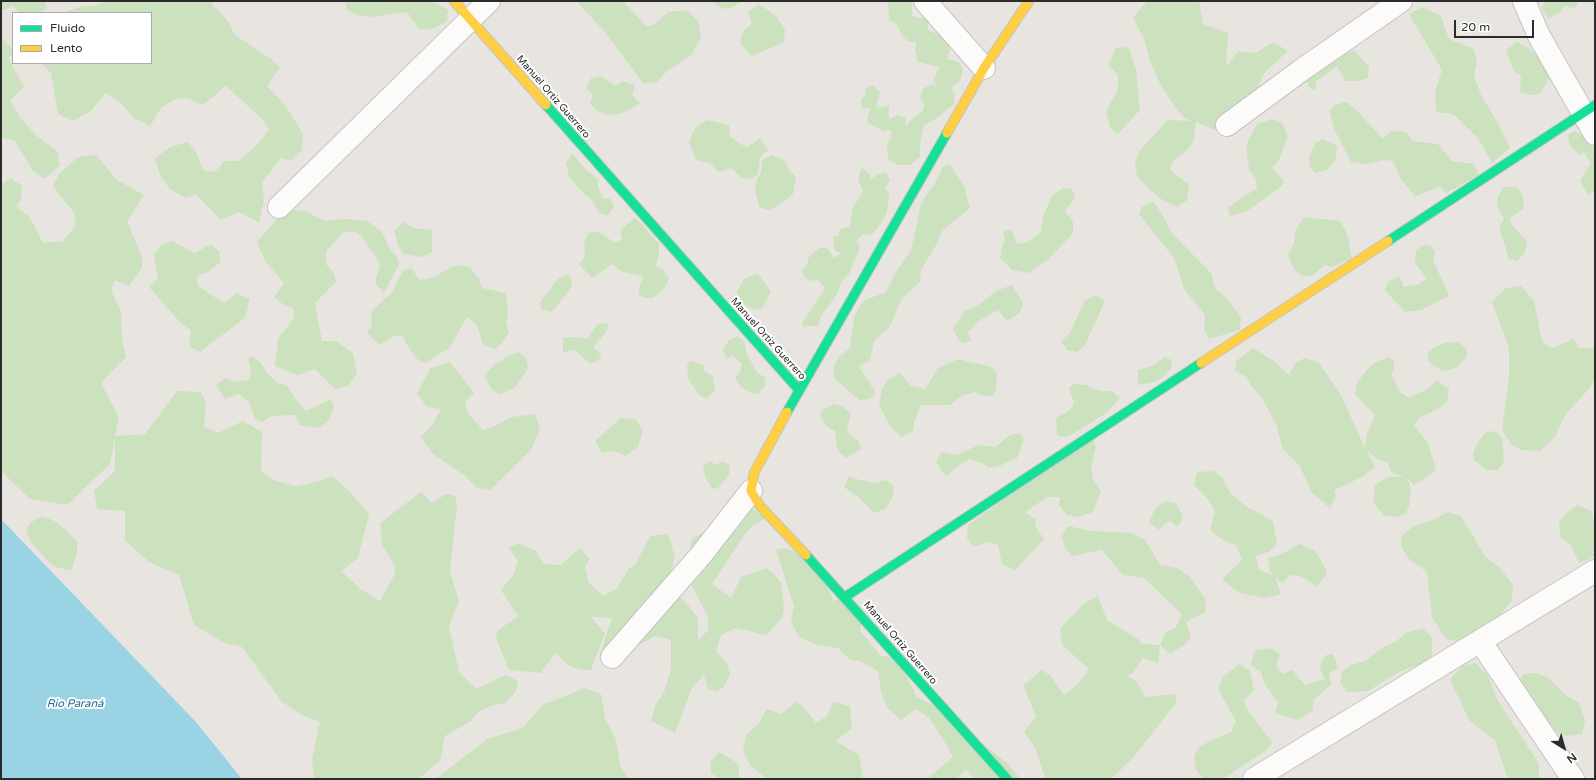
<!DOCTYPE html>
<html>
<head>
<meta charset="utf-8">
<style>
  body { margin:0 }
  #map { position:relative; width:1596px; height:780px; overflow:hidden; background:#e8e5e1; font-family:"Varela Round",sans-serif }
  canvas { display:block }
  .frame { position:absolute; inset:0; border:2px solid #2b2b2b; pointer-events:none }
  .legend { position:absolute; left:12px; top:12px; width:140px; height:52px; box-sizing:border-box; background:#fff; border:1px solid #aaa; margin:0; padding:5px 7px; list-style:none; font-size:12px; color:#2b2b2b }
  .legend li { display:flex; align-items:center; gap:8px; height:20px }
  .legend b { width:20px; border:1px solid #aaa }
  .north { position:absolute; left:1544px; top:728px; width:40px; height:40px; -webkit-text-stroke:3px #fff; paint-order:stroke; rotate:143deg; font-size:11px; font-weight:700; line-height:16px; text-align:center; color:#2b2b2b }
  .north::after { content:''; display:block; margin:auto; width:14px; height:18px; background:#2b2b2b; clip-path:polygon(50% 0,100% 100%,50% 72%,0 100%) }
  .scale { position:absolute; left:1454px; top:20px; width:80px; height:18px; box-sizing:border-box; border:2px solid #2b2b2b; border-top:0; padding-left:5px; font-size:12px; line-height:14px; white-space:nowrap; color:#2b2b2b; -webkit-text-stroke:3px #fff; paint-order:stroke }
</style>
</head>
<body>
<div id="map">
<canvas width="1596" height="780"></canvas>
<div class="frame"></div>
<ul class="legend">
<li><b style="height:5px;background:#16e098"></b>Fluido</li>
<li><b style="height:5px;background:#ffcf43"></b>Lento</li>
</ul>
<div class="north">N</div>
<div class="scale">20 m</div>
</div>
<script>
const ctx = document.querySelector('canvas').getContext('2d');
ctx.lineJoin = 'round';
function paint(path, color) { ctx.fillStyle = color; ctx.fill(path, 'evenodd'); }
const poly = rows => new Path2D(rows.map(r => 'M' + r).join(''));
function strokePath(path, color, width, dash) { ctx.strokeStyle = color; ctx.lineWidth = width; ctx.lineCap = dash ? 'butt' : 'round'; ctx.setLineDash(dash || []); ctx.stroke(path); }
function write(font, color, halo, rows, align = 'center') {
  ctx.font = font + ' "Varela Round",sans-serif'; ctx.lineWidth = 4; ctx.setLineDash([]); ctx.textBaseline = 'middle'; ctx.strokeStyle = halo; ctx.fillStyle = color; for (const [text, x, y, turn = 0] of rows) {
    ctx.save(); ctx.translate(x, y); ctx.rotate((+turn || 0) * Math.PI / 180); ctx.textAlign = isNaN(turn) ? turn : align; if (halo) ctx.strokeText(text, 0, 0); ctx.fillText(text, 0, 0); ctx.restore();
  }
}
paint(poly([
  [1,1,45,1,47,7,41,13,20,13,13,6,1,11],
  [108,1,214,1,212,6,219,10,229,23,235,35,271,59,280,67,267,86,286,106,303,134,302,150,291,161,281,158,262,182,264,200,259,223,239,212,221,220,196,195,185,198,169,188,160,175,155,158,170,147,188,142,196,152,199,161,204,171,213,172,219,168,224,161,239,161,258,144,269,129,262,119,226,86,203,105,189,99,178,98,162,107,150,126,134,118,120,102,105,93,91,111,73,121,58,114,51,73,41,63,151,63,151,13,63,13,82,6,93,6],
  [345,1,432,1,448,10,447,21,431,30,419,29,407,12,370,17,358,15,347,10],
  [576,1,623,1,647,27,655,24,668,12,687,10,698,21,701,38,691,55,666,72,657,82,643,83,605,32],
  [710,1,742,1,733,7,724,9],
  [888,1,912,1,912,16,928,20,928,30,948,39,950,49,947,59,959,62,963,70,960,81,951,88,955,93,954,104,934,120,924,125,920,143,920,157,910,165,898,165,888,159,887,144,891,138,891,130,884,132,867,122,870,108,862,109,861,100,865,95,866,88,872,85,880,91,876,108,890,105,888,112,890,119,897,115,906,118,905,126,924,109,924,104,920,99,923,89,931,84,937,86,933,81,939,67,918,62,915,50,916,41,909,42,902,36,897,24,889,20],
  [1147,1,1199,1,1203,24,1228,33,1226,67,1238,51,1256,53,1273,42,1288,51,1265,72,1257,89,1226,112,1215,130,1196,122,1194,140,1185,153,1174,160,1170,168,1177,176,1189,184,1187,200,1177,207,1161,199,1149,189,1137,176,1135,162,1141,149,1168,120,1193,121,1186,119,1178,111,1161,86,1150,61,1144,39,1133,18],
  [1545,1,1578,1,1578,4,1575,8,1565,6,1559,13,1548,19,1541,8],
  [759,4,776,16,785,30,784,42,752,56,740,43,743,31,752,24,748,11],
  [1423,7,1441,16,1449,39,1474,49,1477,62,1474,75,1481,95,1496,120,1510,148,1492,163,1478,138,1453,114,1436,112,1435,91,1442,70,1409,14],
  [1,37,13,50,13,54,8,58,24,87,10,100,21,119,37,136,57,151,60,165,45,179,33,171,15,141,1,138],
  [1517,42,1530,49,1542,60,1549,78,1540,94,1532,95,1520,93,1521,76,1514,71,1506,50],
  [1129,47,1136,70,1140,110,1118,134,1110,128,1106,111,1118,90,1118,75,1108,65,1116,48],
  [1354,50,1369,67,1368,78,1359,81,1345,81,1337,66,1315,82,1317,87,1314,90,1309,87,1306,79,1330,60],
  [600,76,616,86,622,81,635,85,632,95,640,103,628,111,617,114,607,115,598,111,590,104,593,94,586,89,591,78],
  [1347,102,1359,113,1383,139,1391,131,1406,132,1413,141,1438,144,1452,161,1474,164,1479,175,1446,193,1440,187,1415,196,1401,179,1393,161,1384,160,1366,164,1351,162,1334,129,1330,112,1334,105],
  [1272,119,1282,123,1288,136,1278,162,1272,167,1285,182,1278,189,1247,211,1230,216,1228,207,1257,188,1256,179,1249,169,1246,145,1257,124],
  [707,120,729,125,730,136,740,144,748,147,760,138,768,150,760,157,758,174,750,180,741,177,731,168,718,172,710,163,696,160,689,142,695,128],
  [1574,131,1584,136,1592,144,1595,153,1595,190,1588,195,1580,181,1591,163,1584,152,1580,155,1570,146,1568,135],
  [1323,139,1337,146,1336,158,1327,170,1315,173,1310,166,1309,158,1315,143],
  [573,154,585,169,598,179,598,187,603,198,611,199,614,207,608,215,599,213,592,200,579,189,569,176,566,163],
  [96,155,117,180,144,195,127,221,142,257,142,268,129,286,115,280,111,290,121,312,122,339,126,357,101,383,119,417,115,436,145,434,177,391,201,392,206,402,204,426,218,433,243,421,262,432,261,471,276,481,296,486,321,481,332,476,348,490,369,514,358,558,341,571,362,590,380,601,395,574,395,566,382,545,380,523,421,492,432,503,446,494,455,496,457,505,450,572,459,601,449,626,459,672,476,689,506,675,518,681,516,691,506,703,491,706,478,712,471,721,445,736,440,761,418,779,314,779,312,759,320,722,302,715,282,702,242,647,225,643,194,625,179,575,149,562,125,540,125,511,97,509,94,491,115,471,115,439,110,464,67,505,30,499,1,471,1,185,11,178,22,186,21,200,16,206,29,216,43,243,63,241,76,225,74,213,53,186,59,174,78,157],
  [772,155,784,160,789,170,796,177,793,194,781,204,769,210,759,207,755,190,756,182,761,172,762,160],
  [950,164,964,186,970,208,943,230,935,247,921,270,920,282,902,298,889,328,874,341,870,361,858,366,876,393,870,399,859,400,835,379,833,368,839,357,850,348,854,317,863,301,886,292,897,270,911,251,921,203,933,186,944,166],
  [862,168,870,174,870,180,878,174,886,172,890,181,885,188,889,193,887,212,884,219,873,234,862,235,856,241,860,247,849,274,841,282,837,294,820,318,819,325,803,327,802,323,825,288,818,280,813,281,805,278,802,270,808,263,808,258,819,248,827,248,834,258,841,253,835,251,833,236,838,236,840,229,850,227,852,209,863,192,858,179],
  [1503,187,1517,187,1523,197,1524,208,1510,218,1512,225,1527,241,1525,252,1517,261,1509,259,1499,227,1504,219,1497,206,1498,197],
  [1063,188,1072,189,1075,197,1065,211,1073,222,1073,233,1048,260,1032,271,1029,273,1012,270,1000,258,1002,246,1005,242,1003,232,1011,229,1017,244,1025,243,1033,238,1041,232,1043,217,1051,197],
  [1153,201,1162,214,1171,232,1211,273,1215,289,1227,298,1241,318,1240,330,1209,339,1204,329,1205,315,1184,289,1174,258,1139,214,1142,207],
  [290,209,305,211,325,221,345,219,367,221,382,232,390,250,397,256,399,264,384,293,375,283,380,264,363,238,355,231,343,233,326,251,326,264,334,273,336,282,315,303,322,341,336,341,353,353,357,374,348,386,335,389,315,369,298,375,275,366,278,339,294,318,293,308,285,306,274,297,284,283,265,261,257,242,275,221],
  [635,217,659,244,659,255,655,267,662,269,669,278,666,286,653,298,645,298,639,295,639,288,644,276,623,272,612,264,592,278,579,264,585,257,584,243,588,233,599,232,615,243,622,240,620,231],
  [1304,217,1340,221,1347,234,1352,258,1332,267,1324,265,1312,277,1300,275,1293,267,1288,255,1294,243,1295,231],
  [405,222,413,228,432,230,432,252,421,257,404,254,398,245,394,230],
  [172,241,195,253,205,247,212,245,220,252,220,262,207,273,196,276,199,287,224,303,236,293,250,299,245,318,200,352,189,346,191,331,178,320,149,287,158,278,154,255,161,245],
  [1424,245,1431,246,1435,252,1433,260,1449,296,1421,310,1405,312,1385,290,1388,282,1399,276,1404,287,1417,285,1427,279,1415,263,1416,250],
  [462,265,470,267,479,279,482,288,506,293,508,313,506,322,509,332,501,344,495,349,483,345,477,325,467,317,450,347,426,363,417,359,408,347,402,335,394,336,379,345,367,333,372,325,371,312,392,292,403,270,411,268,420,280,434,277,451,267],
  [568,274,572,279,571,287,567,293,552,312,541,309,540,303,546,294,559,278],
  [758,274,771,291,762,309,754,310,742,303,737,291,745,278],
  [1012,285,1023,303,1020,312,1011,319,1006,320,998,310,979,321,968,332,971,341,963,343,958,339,953,329,965,311,978,305,996,291],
  [1521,286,1534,301,1542,341,1552,348,1574,339,1578,348,1595,348,1595,379,1588,390,1565,415,1555,437,1540,451,1521,450,1512,445,1502,430,1509,377,1509,348,1492,302,1506,288],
  [1097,295,1105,301,1085,345,1077,352,1067,350,1061,341,1070,333,1085,300],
  [608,323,607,331,593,347,600,353,601,357,598,360,591,364,574,350,563,352,563,338,575,337,587,339,598,324],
  [737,336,745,342,746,352,756,371,765,378,765,386,758,394,753,394,741,387,735,378,740,372,742,364,732,355,727,359,723,349,729,340],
  [1458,342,1467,349,1466,358,1456,368,1445,371,1437,368,1428,361,1428,353,1435,347,1445,343],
  [1253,348,1275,362,1289,375,1296,362,1305,358,1318,362,1340,393,1365,449,1367,434,1375,415,1355,394,1357,383,1368,368,1376,362,1388,357,1394,361,1394,369,1391,374,1400,392,1409,398,1427,389,1437,380,1449,389,1447,401,1438,409,1419,418,1414,425,1429,445,1436,471,1414,485,1407,478,1411,488,1409,507,1405,514,1396,517,1384,515,1373,502,1375,485,1388,477,1405,477,1392,473,1387,462,1377,459,1366,450,1375,467,1362,477,1334,490,1336,496,1330,508,1311,492,1300,466,1283,449,1276,424,1262,398,1251,386,1247,377,1235,371,1236,361],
  [518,352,526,358,528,368,516,387,501,394,493,391,484,376,494,365,508,356],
  [252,356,259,361,268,374,277,383,287,385,294,397,306,411,331,399,334,407,329,420,320,428,300,425,295,415,272,416,262,422,255,419,249,402,239,394,225,399,216,385,225,378,236,382,249,380,251,369,248,359],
  [1164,357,1172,360,1171,369,1162,378,1151,383,1138,385,1138,370,1154,365],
  [958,359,992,367,997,374,996,391,992,396,980,395,976,392,961,396,950,405,921,405,914,422,914,430,902,437,890,426,879,405,882,389,888,380,900,373,911,386,925,389,938,368],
  [691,361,703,365,705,372,714,376,713,383,716,390,706,399,699,395,688,379,687,364],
  [450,362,474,393,465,402,468,413,483,430,493,427,512,417,535,414,540,429,531,450,490,490,477,488,464,475,433,454,421,437,433,424,441,409,427,407,417,393,431,368],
  [1073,384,1086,385,1100,391,1112,391,1120,398,1106,413,1068,437,1061,437,1057,435,1056,418,1070,410,1074,403,1069,388],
  [833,404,842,406,851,414,847,431,859,442,861,449,847,458,841,454,837,447,835,431,826,426,820,415,823,410],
  [621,418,635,419,643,430,638,447,625,456,614,451,602,453,595,441],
  [1495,431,1502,438,1504,462,1498,470,1487,470,1474,460,1473,454,1476,445,1485,433],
  [1019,433,1024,439,1017,458,997,467,988,468,984,464,970,459,956,467,947,476,942,472,936,462,941,452,956,455,979,445,996,447,1008,436],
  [1092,435,1096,447,1091,468,1093,479,1101,491,1093,512,1078,517,1067,515,1059,505,1060,497,1047,497,1033,507,1025,513,1036,519,1035,526,1044,539,1015,570,1002,564,998,545,987,542,974,547,967,538,968,525],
  [710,461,715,465,723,461,730,465,729,475,717,489,712,488,705,477,703,466],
  [1213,471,1223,478,1230,493,1247,507,1273,521,1277,544,1269,552,1256,556,1259,570,1274,576,1270,571,1268,558,1280,555,1299,544,1314,550,1324,565,1327,574,1317,586,1300,576,1290,575,1282,583,1275,577,1281,594,1265,598,1239,593,1222,579,1242,560,1236,545,1223,540,1210,530,1215,512,1208,499,1194,485,1197,472],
  [848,477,874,483,886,480,894,486,892,499,885,509,874,513,858,497,844,487],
  [1165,501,1176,503,1183,517,1179,525,1176,526,1171,521,1165,523,1159,530,1149,522,1155,509],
  [746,505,766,518,753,525,744,535,712,584,731,598,741,577,766,568,774,574,781,583,784,608,782,618,766,635,736,628,721,635,716,651,727,664,730,674,724,687,716,691,708,689,704,675,692,688,675,733,651,721,656,704,664,692,671,670,671,640,655,636,632,649,611,668,599,657,612,618,591,617,605,633,591,670,582,670,571,667,555,653,541,673,509,670,496,638,497,631,518,616,501,590,514,574,518,561,509,548,518,543,535,550,544,564,561,565,580,548,590,559,585,567,589,583,604,596,617,588,629,568,635,565,650,536,668,534,675,557,670,576,672,590,688,605,698,618,698,641,708,630,708,617,691,584,693,572,690,559,691,540],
  [1578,505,1591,511,1595,526,1595,554,1592,558,1579,563,1571,545,1561,538,1559,522,1569,511],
  [1448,512,1461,516,1485,556,1501,569,1513,585,1512,600,1498,618,1464,642,1446,639,1432,617,1427,572,1409,559,1402,548,1401,536,1415,525,1431,521],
  [42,516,57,522,77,541,77,554,71,571,53,566,32,544,26,531,30,523],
  [1068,526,1092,531,1132,533,1145,540,1160,565,1177,568,1190,577,1206,600,1205,612,1186,622,1191,638,1183,646,1170,654,1160,645,1158,663,1143,658,1131,675,1125,674,1136,681,1146,697,1176,694,1176,703,1132,759,1111,779,1045,779,1036,749,1024,732,1036,716,1023,685,1042,670,1051,676,1064,695,1079,683,1089,669,1062,645,1060,629,1084,603,1098,596,1107,620,1138,639,1142,644,1160,645,1165,633,1176,627,1182,614,1144,578,1123,575,1102,550,1072,556,1065,548,1062,536],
  [782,548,795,551,821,573,834,602,844,592,864,612,860,631,881,656,888,656,904,671,917,697,938,708,1007,763,1019,777,1017,779,975,779,966,770,956,779,927,779,953,757,946,744,929,718,916,709,901,720,888,708,881,693,878,671,860,661,850,660,838,648,816,645,798,636,791,621,794,606,776,550],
  [1423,628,1432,638,1432,656,1421,664,1399,672,1368,691,1347,692,1340,682,1342,672,1351,665,1365,661,1383,647,1395,642,1406,633],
  [1271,648,1280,654,1276,666,1282,674,1292,670,1305,685,1325,679,1319,667,1326,655,1333,654,1338,668,1329,674,1331,685,1313,700,1313,710,1298,720,1275,713,1278,703,1264,683,1261,672,1251,665,1254,651],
  [1476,663,1488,676,1498,701,1539,764,1539,779,1508,779,1495,740,1470,721,1462,705,1450,680,1462,666],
  [1239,664,1250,671,1254,690,1243,701,1251,715,1272,742,1267,750,1224,778,1204,779,1196,770,1194,756,1200,746,1231,732,1236,721,1218,689,1223,677],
  [1535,673,1547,677,1567,696,1579,703,1585,721,1582,734,1567,736,1559,734,1512,689,1524,674],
  [585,688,601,694,605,719,615,737,621,768,629,779,436,779,487,739,523,728,542,705],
  [797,702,805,708,816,723,827,716,833,702,850,706,852,729,835,741,859,755,863,779,767,779,750,765,743,750,746,735,759,723,767,709,781,714],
  [719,752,739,764,739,779,720,779,711,773,711,761]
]), '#cce1bd');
paint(poly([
  [1,519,196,722,242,779,1,779]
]), '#9ad4e4');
const street = poly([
  [925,1,984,68],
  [1524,1,1539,36,1595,134],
  [1227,125,1303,69,1401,1],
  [279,207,489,1],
  [1480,641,1573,779],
  [612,657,701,555,751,491],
  [1254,779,1595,571]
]);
const fast = poly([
  [546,105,799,390],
  [1388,241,1595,105],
  [787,412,947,133],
  [806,555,1007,779],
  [845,597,1201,363]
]);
const slow = poly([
  [454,1,546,105],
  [947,133,984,68,1029,1],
  [1201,363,1388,241],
  [787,412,754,473,751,491,760,506,806,555]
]);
strokePath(street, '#c4c4c3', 24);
strokePath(fast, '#c4c4c3', 11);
strokePath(slow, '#c4c4c3', 11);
strokePath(street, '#fcfbfa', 22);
strokePath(fast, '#16e098', 9);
strokePath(slow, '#ffcf43', 9);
write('10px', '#2b2b2b', '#fff', [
  ["Manuel Ortiz Guerrero",553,97,49],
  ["Manuel Ortiz Guerrero",768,339,48],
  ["Manuel Ortiz Guerrero",900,643,49]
]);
write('italic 11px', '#186c91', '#fff', [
  ["Rio Paraná",75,704]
]);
</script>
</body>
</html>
